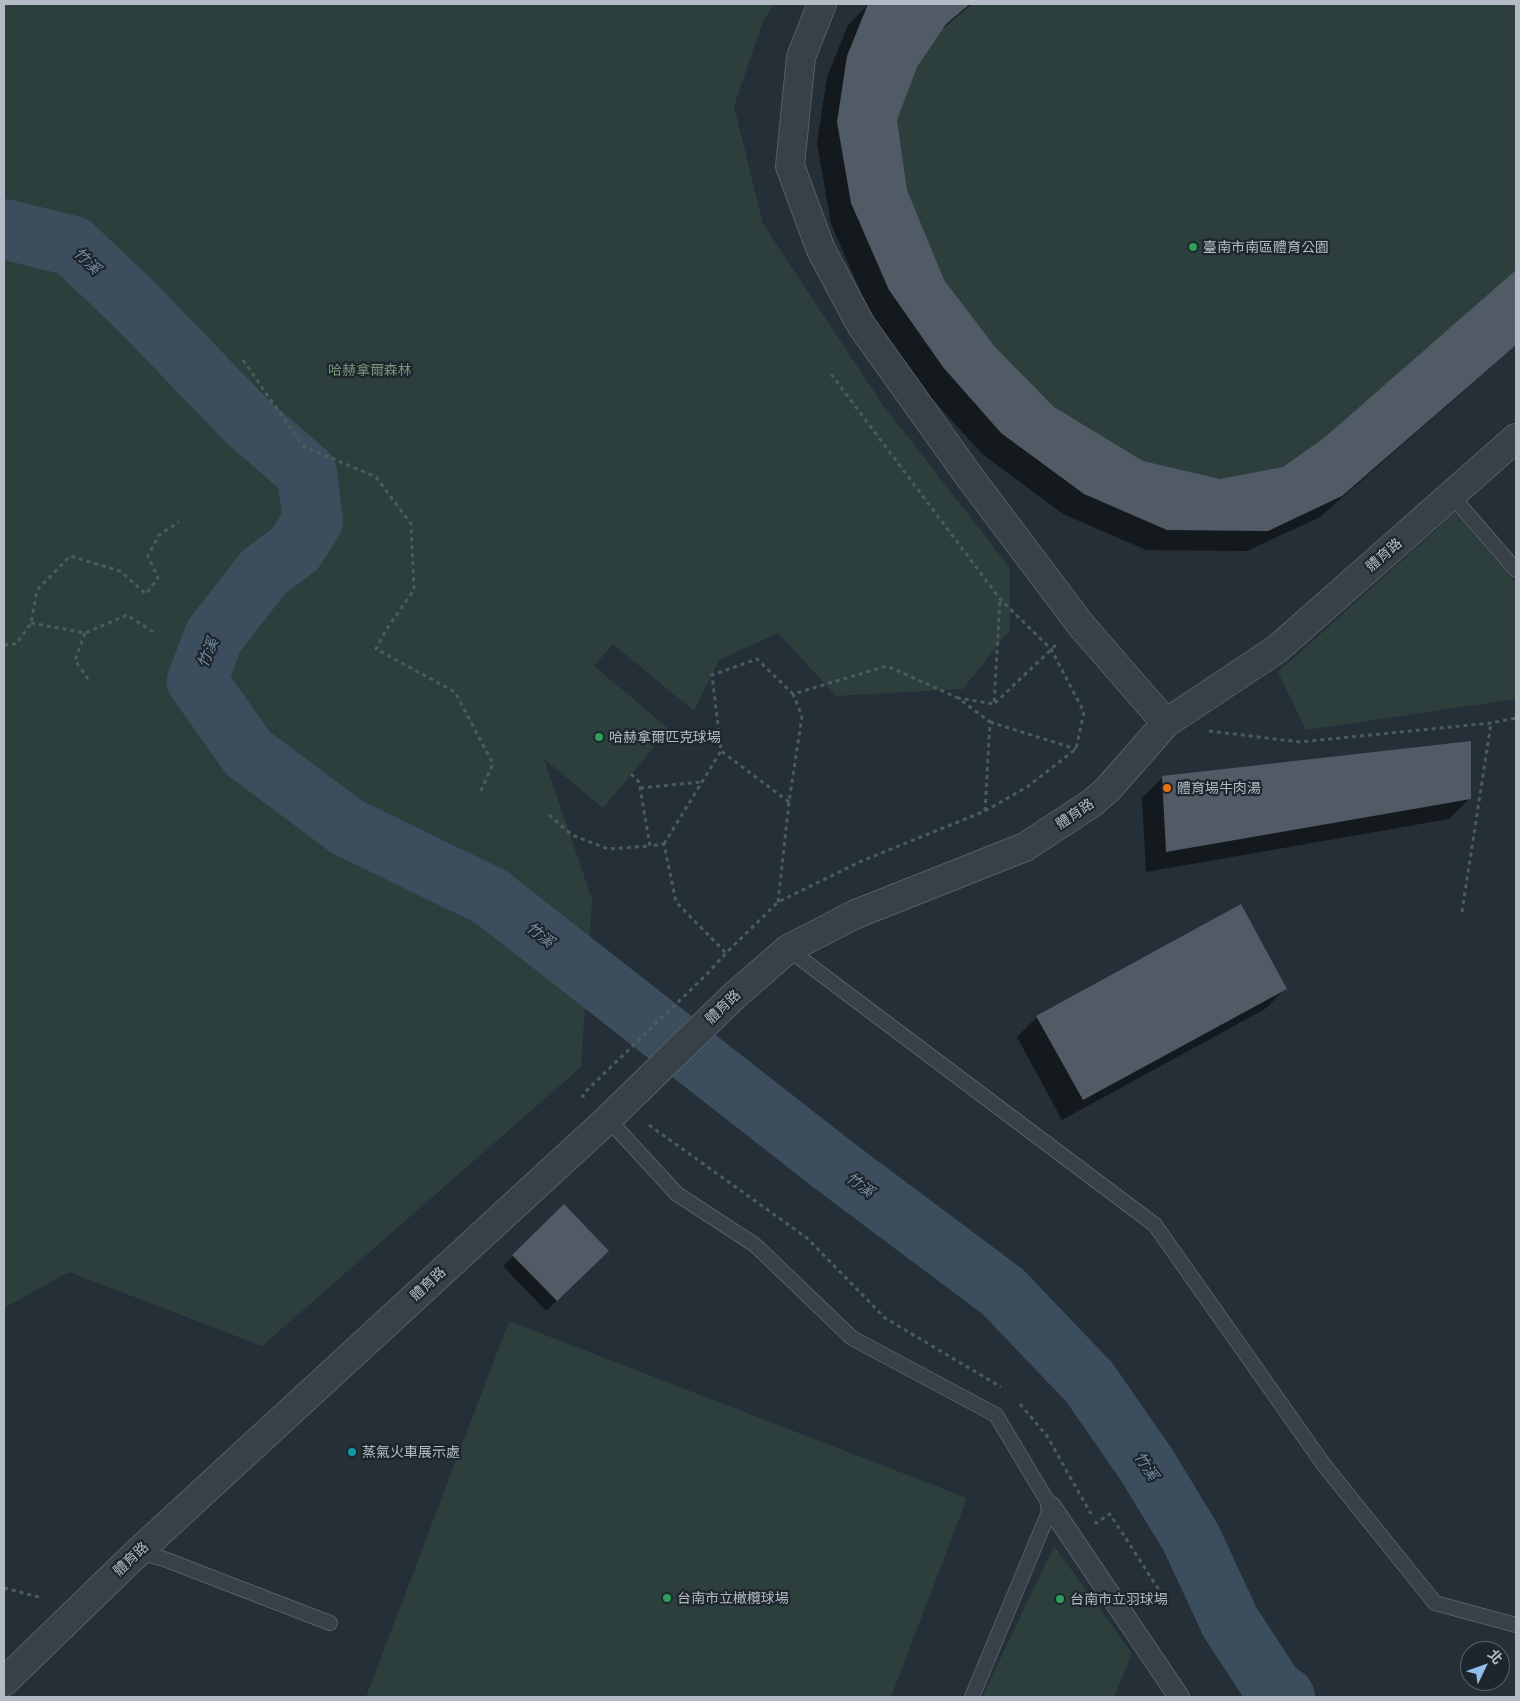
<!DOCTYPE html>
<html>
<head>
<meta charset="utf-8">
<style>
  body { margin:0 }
  #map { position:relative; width:1520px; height:1701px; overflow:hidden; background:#252f37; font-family:Lato,"Noto Sans TC",sans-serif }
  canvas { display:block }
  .frame { position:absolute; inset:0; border:5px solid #b3bbc4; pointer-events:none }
  .north { position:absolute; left:1460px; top:1641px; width:50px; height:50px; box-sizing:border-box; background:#1d252d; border:1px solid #596169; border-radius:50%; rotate:48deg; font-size:14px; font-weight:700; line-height:20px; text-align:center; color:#b3bbc4 }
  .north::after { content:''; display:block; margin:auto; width:18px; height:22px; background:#92bdea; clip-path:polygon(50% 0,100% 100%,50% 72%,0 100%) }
</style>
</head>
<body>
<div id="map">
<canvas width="1520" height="1701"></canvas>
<div class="frame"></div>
<div class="north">北</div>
</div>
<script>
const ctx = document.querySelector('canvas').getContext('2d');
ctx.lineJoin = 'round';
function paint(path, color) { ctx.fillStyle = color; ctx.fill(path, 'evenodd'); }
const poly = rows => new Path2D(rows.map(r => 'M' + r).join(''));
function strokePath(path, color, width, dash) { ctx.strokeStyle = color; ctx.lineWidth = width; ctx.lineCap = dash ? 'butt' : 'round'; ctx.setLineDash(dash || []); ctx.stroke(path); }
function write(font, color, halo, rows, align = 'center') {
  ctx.font = font + ' Lato,"Noto Sans TC",sans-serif'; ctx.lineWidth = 4.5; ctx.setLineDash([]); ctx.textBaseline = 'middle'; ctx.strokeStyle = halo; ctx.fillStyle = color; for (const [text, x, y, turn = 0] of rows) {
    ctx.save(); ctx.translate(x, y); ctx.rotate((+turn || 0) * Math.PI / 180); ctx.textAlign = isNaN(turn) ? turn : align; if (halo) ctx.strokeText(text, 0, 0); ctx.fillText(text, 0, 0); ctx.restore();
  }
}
paint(poly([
  [4,4,774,4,763,21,734,106,763,224,883,405,1010,568,1010,630,963,689,836,696,778,633,719,660,694,711,613,644,594,666,669,729,603,808,544,759,592,899,581,1067,262,1346,69,1272,4,1308],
  [868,4,1516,4,1516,345,1342,496,1268,531,1167,530,1084,494,1001,433,943,367,889,290,851,203,837,122,847,56],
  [1455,513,1516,583,1516,699,1306,730,1278,672],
  [509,1321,967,1498,891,1697,366,1697],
  [1054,1546,1132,1653,1114,1697,982,1697]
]), '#2d3f3d');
paint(poly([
  [869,4,972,4,940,31,916,66,895,120,906,190,942,280,994,348,1053,408,1142,462,1220,481,1283,468,1325,439,1516,272,1516,345,1320,517,1247,551,1146,550,1063,514,981,453,922,387,869,311,831,224,817,143,827,77,848,25],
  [1163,777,1470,798,1449,819,1146,872,1142,798],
  [1286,988,1265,1009,1062,1120,1017,1037,1037,1017],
  [564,1206,608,1251,546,1311,503,1266]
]), '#0007');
strokePath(poly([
  [4,229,73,246,137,307,248,422,307,473,313,521,295,549,264,572,214,636,197,681,248,753,347,827,491,897,832,1164,1003,1292,1089,1382,1146,1464,1191,1538,1230,1622,1273,1688,1285,1697]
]), '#3c4e5e', 60);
paint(poly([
  [868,4,970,4,946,24,917,67,897,120,907,190,944,280,995,347,1054,407,1143,461,1220,479,1283,467,1324,438,1516,270,1516,345,1342,496,1268,531,1167,530,1084,494,1001,433,943,367,889,290,851,203,837,122,847,56],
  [1471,741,1471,799,1166,852,1162,776],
  [1241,904,1287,989,1083,1100,1036,1016],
  [564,1204,609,1251,557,1301,512,1255]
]), '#505b66');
const service = poly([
  [1451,495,1516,570],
  [788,949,1155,1225,1324,1465,1435,1603,1516,1625],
  [608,1119,677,1194,755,1245,852,1338,996,1415,1051,1507,972,1697],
  [138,1552,164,1559,330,1623]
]);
const pedestrian = poly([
  [1051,1507,1179,1697]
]);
const minor = poly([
  [822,4,801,57,790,166,821,250,861,325,971,479,1081,625,1166,723],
  [4,1682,138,1552,608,1119,734,996,788,949,856,914,1025,847,1092,803,1108,789,1166,723,1277,649,1516,438]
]);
strokePath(service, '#565e66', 16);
strokePath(pedestrian, '#565e66', 22);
strokePath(minor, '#565e66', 30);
strokePath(poly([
  [243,360,303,446,376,477,411,524,414,590,386,630,376,649,455,692,493,764,479,795],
  [31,623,85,633,127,615,153,632],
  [85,633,75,660,90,682],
  [4,645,16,644,31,623,37,590,70,556,120,571,146,594,158,578,148,556,159,535,179,522],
  [995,703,1057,644],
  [990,722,1076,749],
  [1209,731,1300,742,1491,723,1516,718],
  [631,774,639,782,650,846,664,844,676,902,726,953],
  [640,788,701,782],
  [789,802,721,751,712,675,757,659,793,694],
  [985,811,990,722,958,698,994,704,1000,599],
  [549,815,572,835,608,849,650,846],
  [664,844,721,751],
  [778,902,789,802,802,716,793,694,887,666,958,698],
  [1462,912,1491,723],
  [583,1098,583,1094,708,973,726,953,778,902,864,860,985,811,1027,787,1076,749,1084,712,1051,649,1000,599,831,374],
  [649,1125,807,1238,885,1318,1001,1387],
  [1020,1404,1047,1436,1091,1514],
  [1096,1521,1096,1523,1110,1514,1159,1590,1147,1598,1148,1601],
  [4,1588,43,1598]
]), '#4b5c5c', 3, [4, 4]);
strokePath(service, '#384048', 14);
strokePath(pedestrian, '#384048', 20);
strokePath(minor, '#384048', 28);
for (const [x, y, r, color] of [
  [1193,247,5,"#2e9e5b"],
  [599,737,5,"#2e9e5b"],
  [1167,788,5,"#e8710a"],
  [352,1452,5,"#0f9aa8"],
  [667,1598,5,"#2e9e5b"],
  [1060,1599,5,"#2e9e5b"]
]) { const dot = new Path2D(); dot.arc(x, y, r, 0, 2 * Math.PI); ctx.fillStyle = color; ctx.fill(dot); strokePath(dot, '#1d252d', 2); }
write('14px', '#b3bbc4', '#1d252d', [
  ["臺南市南區體育公園",1203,247],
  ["哈赫拿爾匹克球場",609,737],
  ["體育場牛肉湯",1177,788],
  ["蒸氣火車展示處",362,1452],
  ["台南市立橄欖球場",677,1598],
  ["台南市立羽球場",1070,1599]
], 'left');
write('14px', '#749779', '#1d252d', [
  ["哈赫拿爾森林",370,370]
]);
write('14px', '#b3bbc4', '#1d252d', [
  ["體育路",1384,555,-41],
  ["體育路",1075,814,-34],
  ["體育路",723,1007,-44],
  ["體育路",428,1284,-43],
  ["體育路",131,1559,-44]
]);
write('italic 15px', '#788fa3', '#1d252d', [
  ["竹溪",87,261,44],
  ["竹溪",208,653,-68],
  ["竹溪",540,935,38],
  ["竹溪",860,1185,37],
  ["竹溪",1146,1466,57]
]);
</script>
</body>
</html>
